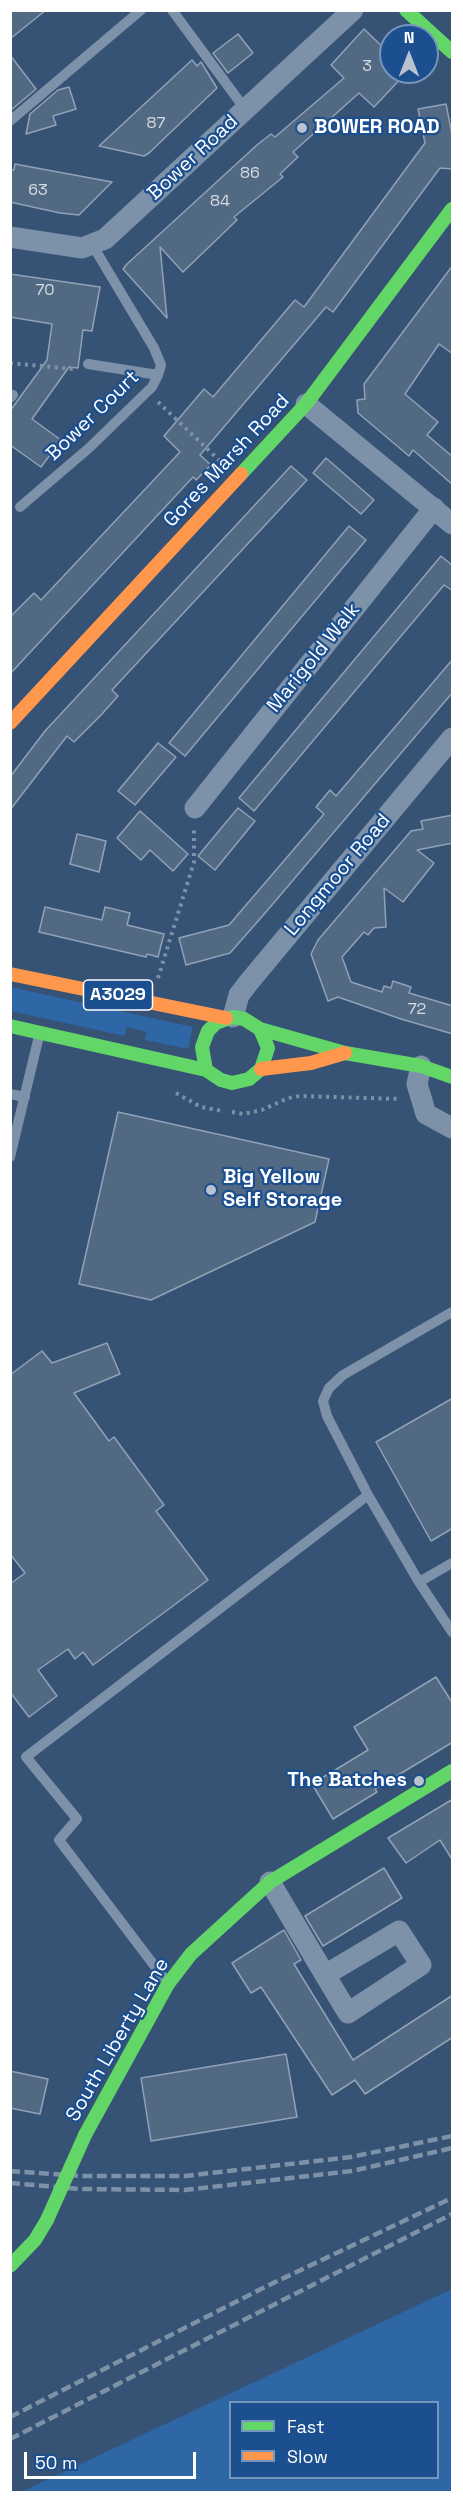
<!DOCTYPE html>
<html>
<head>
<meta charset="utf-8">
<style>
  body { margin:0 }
  #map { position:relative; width:463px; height:2503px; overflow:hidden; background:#365274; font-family:"Space Grotesk",sans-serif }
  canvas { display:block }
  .frame { position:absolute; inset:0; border:12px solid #fff; pointer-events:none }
  .legend { position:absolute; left:229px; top:2401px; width:210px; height:78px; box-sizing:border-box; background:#1b4f8f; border:2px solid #7695bc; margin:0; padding:8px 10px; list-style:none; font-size:18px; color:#fff }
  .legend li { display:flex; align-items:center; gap:12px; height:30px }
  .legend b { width:30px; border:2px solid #7695bc }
  .north { position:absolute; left:379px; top:24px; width:60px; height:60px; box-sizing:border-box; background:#1b4f8f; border:2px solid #7695bc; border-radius:50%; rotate:0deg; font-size:16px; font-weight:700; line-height:24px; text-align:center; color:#fff }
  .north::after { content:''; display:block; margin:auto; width:21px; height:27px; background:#b9c2ce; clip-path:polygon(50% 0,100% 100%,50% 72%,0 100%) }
  .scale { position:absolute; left:24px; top:2452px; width:172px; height:27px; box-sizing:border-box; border:3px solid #fff; border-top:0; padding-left:8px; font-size:18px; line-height:21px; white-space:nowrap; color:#fff; -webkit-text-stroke:4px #1b4f8f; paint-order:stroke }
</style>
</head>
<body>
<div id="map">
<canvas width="463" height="2503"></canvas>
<div class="frame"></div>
<ul class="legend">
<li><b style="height:8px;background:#63d668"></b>Fast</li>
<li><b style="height:8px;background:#ff974d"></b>Slow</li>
</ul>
<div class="north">N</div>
<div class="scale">50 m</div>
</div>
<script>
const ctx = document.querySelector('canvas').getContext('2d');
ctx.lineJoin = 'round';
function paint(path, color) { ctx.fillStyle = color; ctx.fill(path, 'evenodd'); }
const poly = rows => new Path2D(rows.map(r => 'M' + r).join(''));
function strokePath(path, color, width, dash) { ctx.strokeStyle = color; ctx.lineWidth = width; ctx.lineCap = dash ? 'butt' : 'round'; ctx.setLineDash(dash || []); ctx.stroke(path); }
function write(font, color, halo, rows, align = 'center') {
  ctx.font = font + ' "Space Grotesk",sans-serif'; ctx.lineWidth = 4.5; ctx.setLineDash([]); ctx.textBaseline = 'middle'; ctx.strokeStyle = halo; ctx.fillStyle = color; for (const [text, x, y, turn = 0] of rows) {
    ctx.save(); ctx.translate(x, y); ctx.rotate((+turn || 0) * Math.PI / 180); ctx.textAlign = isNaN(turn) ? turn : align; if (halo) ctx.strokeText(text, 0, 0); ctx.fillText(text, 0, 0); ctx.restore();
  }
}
paint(poly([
  [11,987,193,1027,188,1049,145,1040,147,1032,127,1027,124,1036,11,1011],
  [452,2289,452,2492,21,2492],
  [231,2402,438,2402,438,2478,231,2478]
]), '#2f66a5');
const building = poly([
  [10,10,46,10,10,39,10,10],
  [364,29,391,55,391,72,407,72,374,107,359,93,321,127,293,152,298,157,280,174,283,177,234,217,237,220,183,272,160,247,167,318,123,269,127,264,257,145,271,134,275,137,344,78,331,65,364,29],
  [238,34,253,53,228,73,213,53,238,34],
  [10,55,36,89,10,111,10,55],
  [192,60,197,66,201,62,217,88,149,153,144,156,99,146,192,60],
  [69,87,76,109,53,116,56,125,26,134,30,114,58,90,69,87],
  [446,104,453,139,453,169,440,168,333,312,326,307,200,455,211,465,196,480,193,477,168,504,10,674,10,617,34,593,41,600,180,452,164,436,204,389,213,397,295,300,304,307,425,143,418,109,446,104],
  [15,164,31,167,112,182,79,215,60,213,10,202,10,170,14,170,15,164],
  [453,265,453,354,439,344,405,394,438,422,427,435,453,457,453,485,413,450,409,456,358,413,357,400,365,399,364,384,453,265],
  [10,274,100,287,92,331,83,330,78,368,69,367,32,419,61,440,41,467,10,445,10,411,47,360,52,324,10,317,10,274],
  [326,458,374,500,361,514,313,473,326,458],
  [291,466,307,480,112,690,118,696,102,714,74,742,67,736,10,810,10,777,45,731,291,466],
  [349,526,366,540,185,756,169,743,349,526],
  [441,556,453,566,453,591,444,585,254,811,239,798,441,556],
  [453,659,453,692,266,912,230,953,186,965,179,938,229,925,324,814,316,807,330,790,336,796,453,659],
  [158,743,176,757,135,805,118,791,158,743],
  [238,808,255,821,215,870,198,856,238,808],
  [140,811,188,854,173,871,150,850,141,860,117,838,140,811],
  [453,815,453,843,417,850,434,863,403,902,384,888,386,927,374,928,368,935,364,932,342,957,351,982,382,992,384,986,391,988,393,981,411,987,409,993,453,1006,453,1034,401,1019,338,997,328,1001,311,954,318,940,411,831,423,829,421,821,453,815],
  [77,834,106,841,99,872,70,864,77,834],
  [45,907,102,920,105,907,130,913,127,925,164,934,158,957,147,954,146,957,39,932,45,907],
  [118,1112,329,1159,315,1222,151,1300,79,1284,118,1112],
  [107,1343,120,1374,74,1393,109,1441,114,1437,164,1505,156,1511,208,1580,93,1665,83,1652,75,1659,68,1649,38,1670,57,1696,29,1717,10,1692,10,1584,25,1573,10,1554,10,1375,42,1351,52,1363,107,1343],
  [453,1398,453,1528,431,1541,376,1442,453,1398],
  [436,1677,453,1704,453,1742,375,1789,377,1792,333,1819,312,1784,368,1750,354,1727,436,1677],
  [453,1799,453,1861,440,1840,406,1863,388,1838,453,1799],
  [384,1868,402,1898,323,1946,305,1916,384,1868],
  [284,1930,301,1960,294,1964,353,2060,453,1995,453,2037,365,2094,355,2080,332,2095,261,1987,251,1993,232,1963,284,1930],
  [286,2054,297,2117,151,2141,141,2078,286,2054],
  [10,2071,48,2079,40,2114,10,2108,10,2071]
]);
paint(building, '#526984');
strokePath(building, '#92a2b6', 1.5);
strokePath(poly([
  [10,363,73,369],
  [158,402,220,461],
  [158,978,194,862,194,829],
  [176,1093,201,1107,222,1111],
  [232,1112,243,1114,262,1110,288,1098,300,1096,401,1099]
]), '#7d92a8', 4, [3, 4.5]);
strokePath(poly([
  [172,10,245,109],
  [10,121,141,10],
  [88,364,158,375],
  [10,394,13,395,10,398],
  [20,507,89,448,152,387,158,375,161,365,154,348,93,246],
  [10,1094,25,1097],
  [10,1157,39,1036],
  [452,1312,343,1375,329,1388,323,1401,327,1416,368,1495,419,1582,452,1632],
  [419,1582,452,1563],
  [166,1981,59,1840,77,1819,26,1757,368,1495]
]), '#7d92a8', 10);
strokePath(poly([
  [10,237,82,248,105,239,353,10],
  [306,404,452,524],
  [195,808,434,508],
  [233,1017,239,995,249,982,452,738],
  [421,1066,417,1084,426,1114,452,1128],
  [270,1882,325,1975,348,2013,421,1965,399,1931,325,1975]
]), '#7d92a8', 21);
strokePath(poly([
  [406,10,452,52],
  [241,474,306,404,452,209],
  [10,1026,206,1070,221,1080,232,1083,249,1079,261,1069,268,1048,260,1029,244,1019,233,1017,216,1023,208,1031,202,1047,206,1070],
  [260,1029,345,1053,421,1066,452,1077],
  [85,2135,168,1984,191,1954,270,1882,452,1771],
  [10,2266,35,2240,47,2220]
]), '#63d668', 14);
strokePath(poly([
  [10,723,241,474],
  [10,974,226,1018],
  [261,1069,311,1063,345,1053]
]), '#ff974d', 14);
strokePath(poly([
  [10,2171,82,2176,185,2176,351,2157,452,2136],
  [10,2183,81,2189,185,2190,352,2171,452,2148],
  [10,2417,265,2287,452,2198],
  [10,2439,452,2214]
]), '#7e92a7', 4.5, [10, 4.5]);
strokePath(poly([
  [47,2220,85,2135]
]), '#63d668', 14);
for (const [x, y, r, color] of [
  [302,128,6,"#b9c2ce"],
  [211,1190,6,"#b9c2ce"],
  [419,1781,6,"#b9c2ce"]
]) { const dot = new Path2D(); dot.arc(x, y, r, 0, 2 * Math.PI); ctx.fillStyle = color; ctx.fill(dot); strokePath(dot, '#1b4f8f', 2); }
write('16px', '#d4dae0', null, [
  ["3",367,67],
  ["87",156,124],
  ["86",250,174],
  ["63",38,191],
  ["84",220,202],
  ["70",45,291],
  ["72",417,1010]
]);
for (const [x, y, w] of [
  [118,995,69]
]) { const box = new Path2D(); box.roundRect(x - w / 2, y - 15, w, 30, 4.5); ctx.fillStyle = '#1b4f8f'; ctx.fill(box); strokePath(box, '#fff', 1.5); }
write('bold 18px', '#fff', null, [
  ["A3029",118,995]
]);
write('bold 20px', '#fff', '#1b4f8f', [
  ["BOWER ROAD",314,128],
  ["Big Yellow",223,1178],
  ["Self Storage",223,1201],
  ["The Batches",407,1781,"right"]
], 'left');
write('20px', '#fff', '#1b4f8f', [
  ["Bower Road",193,158,-43],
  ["Bower Court",93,416,-44],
  ["Gores Marsh Road",227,461,-47],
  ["Marigold Walk",314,658,-51],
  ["Longmoor Road",338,875,-50],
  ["South Liberty Lane",118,2040,-60]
]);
</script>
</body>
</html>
